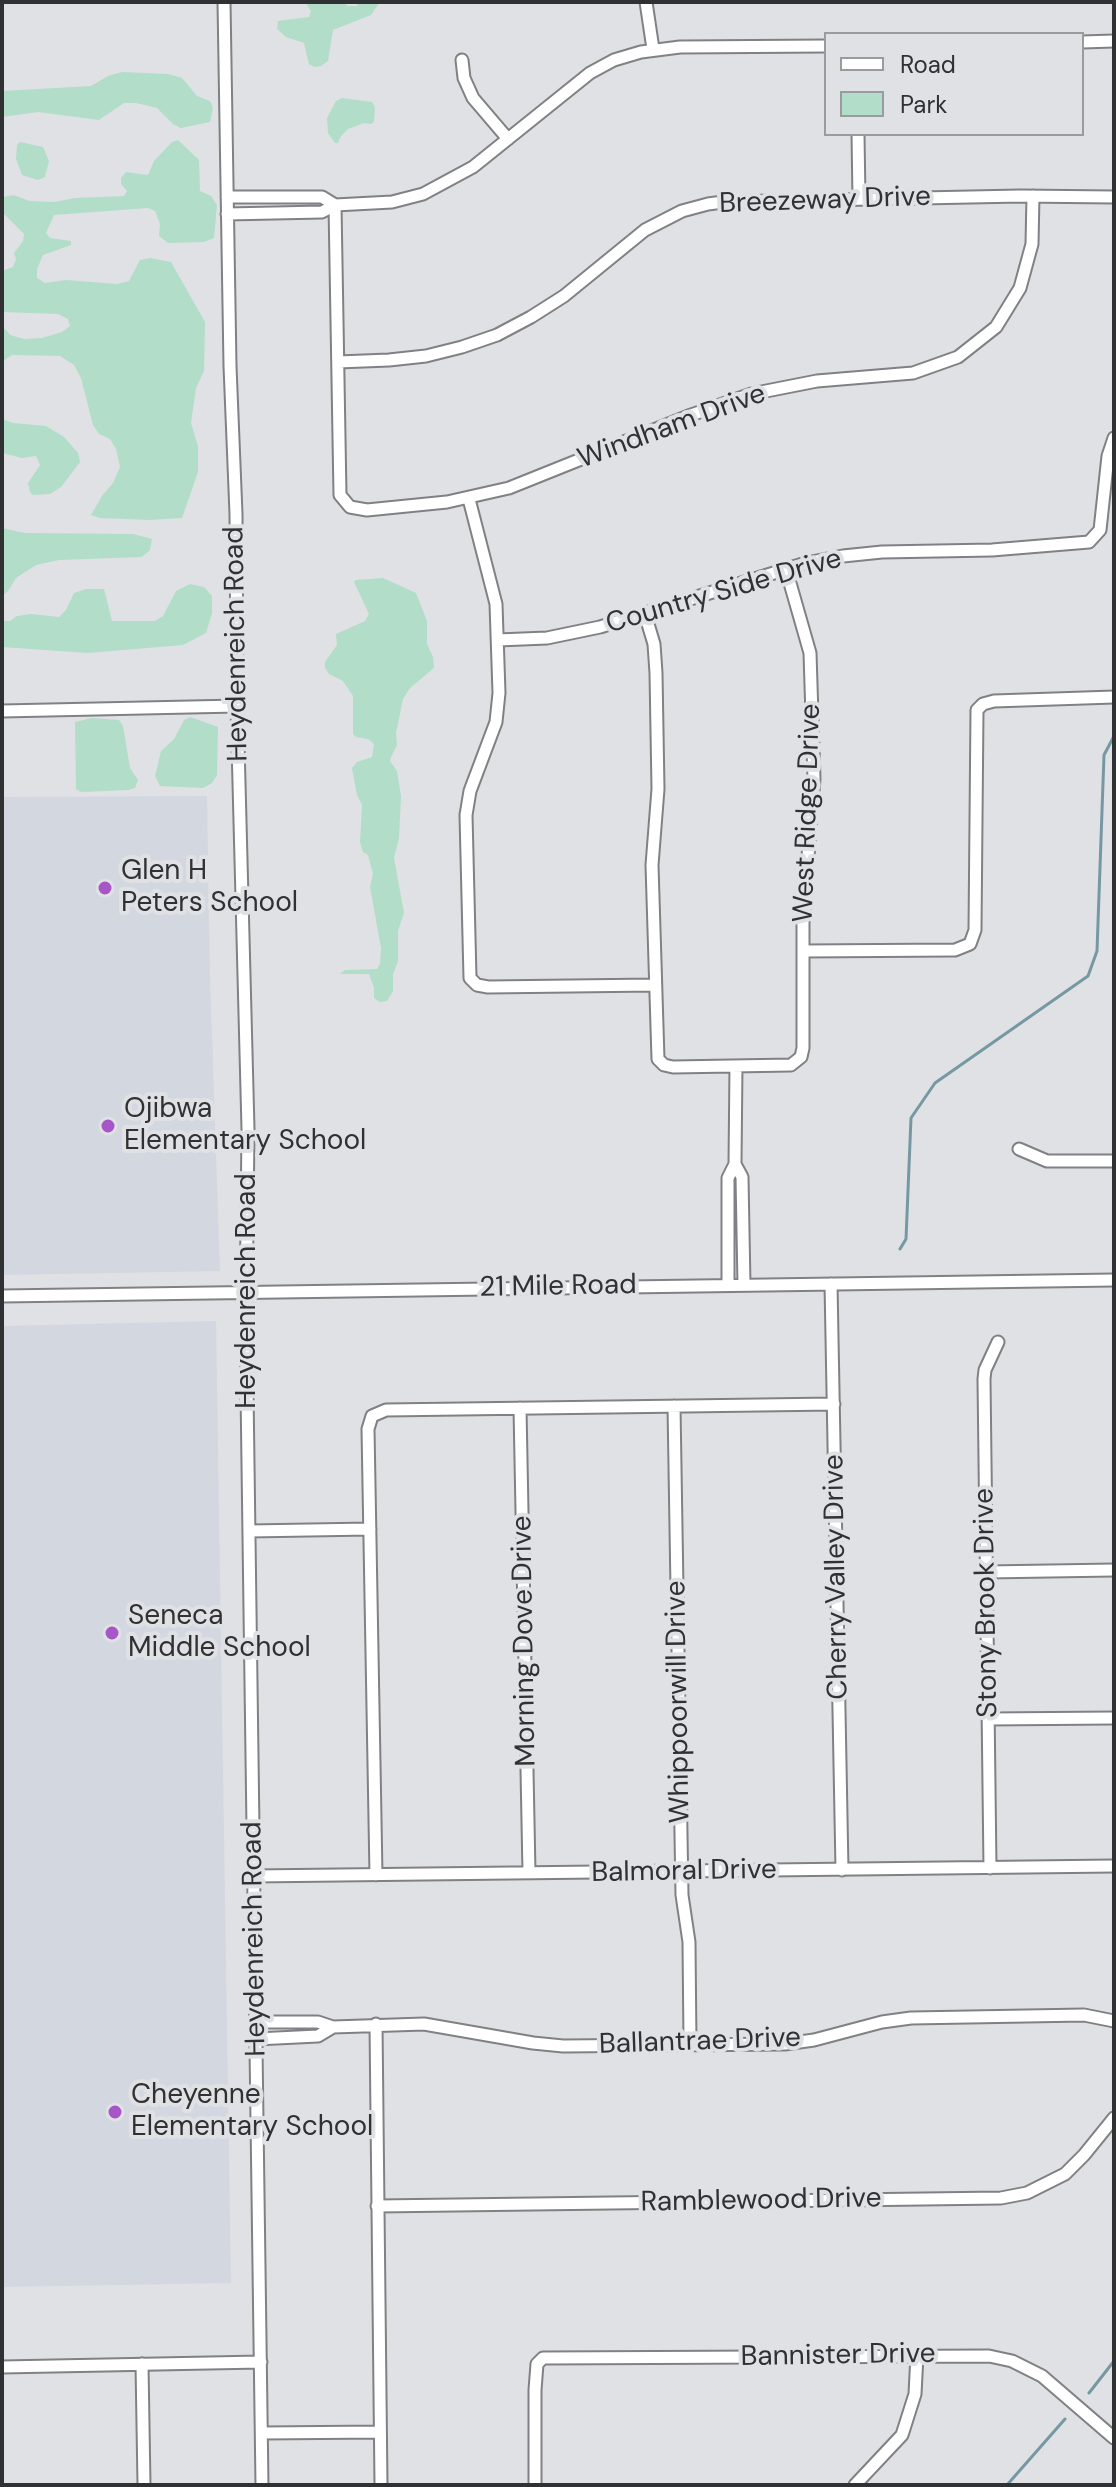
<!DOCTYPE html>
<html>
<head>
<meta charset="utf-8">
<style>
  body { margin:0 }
  #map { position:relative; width:1116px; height:2487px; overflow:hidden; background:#e0e1e4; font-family:"DM Sans",sans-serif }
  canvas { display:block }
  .frame { position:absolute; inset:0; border:4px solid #303132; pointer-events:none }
  .legend { position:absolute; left:824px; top:32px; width:260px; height:104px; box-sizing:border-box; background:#e0e1e4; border:2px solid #9a9b9d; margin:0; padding:10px 14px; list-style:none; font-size:24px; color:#303132 }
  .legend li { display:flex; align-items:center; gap:16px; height:40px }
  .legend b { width:40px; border:2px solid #9a9b9d }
</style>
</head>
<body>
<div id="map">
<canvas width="1116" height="2487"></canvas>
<div class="frame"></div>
<ul class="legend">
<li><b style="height:10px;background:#fff"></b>Road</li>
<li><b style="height:22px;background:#b2ddc9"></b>Park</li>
</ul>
</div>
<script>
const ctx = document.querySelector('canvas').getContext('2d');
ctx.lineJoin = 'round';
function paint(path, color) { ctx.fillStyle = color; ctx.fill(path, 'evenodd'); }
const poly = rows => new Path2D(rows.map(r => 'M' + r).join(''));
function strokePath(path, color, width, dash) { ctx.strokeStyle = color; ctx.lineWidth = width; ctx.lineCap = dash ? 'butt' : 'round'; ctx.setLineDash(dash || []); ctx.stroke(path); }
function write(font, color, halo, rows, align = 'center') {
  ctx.font = font + ' "DM Sans",sans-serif'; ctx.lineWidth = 8; ctx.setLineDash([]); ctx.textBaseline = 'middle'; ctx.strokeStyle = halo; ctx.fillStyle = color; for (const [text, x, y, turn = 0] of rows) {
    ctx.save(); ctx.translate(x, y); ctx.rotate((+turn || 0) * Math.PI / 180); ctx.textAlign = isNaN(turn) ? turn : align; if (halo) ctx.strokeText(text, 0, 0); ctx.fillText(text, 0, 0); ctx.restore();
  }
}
paint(poly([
  [207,796,210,979,220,1271,2,1275,2,797],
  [216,1321,231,2283,2,2287,2,1326]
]), '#d2d7e0');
paint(poly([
  [305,2,342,2,348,6,357,6,358,2,380,2,371,15,333,30,328,61,321,66,314,67,309,64,304,43,286,37,277,29,278,21,309,17,311,11],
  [122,72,168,74,182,78,197,96,210,101,213,108,210,122,181,128,173,124,157,108,136,103,124,103,99,120,38,112,2,117,2,91,91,86,108,76],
  [342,98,372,102,375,107,374,121,372,124,364,123,348,129,341,136,338,143,335,143,328,133,327,118,336,101],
  [178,140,199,160,200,191,211,196,217,205,214,238,204,242,168,243,159,236,160,224,155,211,148,208,54,215,46,233,50,238,71,241,71,245,43,255,37,269,37,278,45,283,66,280,117,284,129,281,140,260,150,258,171,262,205,322,204,371,196,388,191,423,198,446,198,472,182,518,150,520,100,518,91,515,102,496,113,483,120,467,116,449,110,439,99,434,93,425,81,378,74,365,60,356,12,355,2,362,2,325,10,335,24,339,42,338,62,332,70,326,68,319,58,314,2,312,2,271,13,267,16,259,14,253,23,241,24,234,2,212,2,202,4,197,13,195,30,201,55,202,75,198,124,196,127,191,121,184,121,178,126,172,148,175,154,161,172,142],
  [20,142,43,147,49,161,45,177,38,180,22,175,16,159,17,145],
  [2,419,13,423,46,426,64,437,78,453,80,462,61,487,50,494,33,495,30,492,28,483,40,465,36,456,22,458,2,453],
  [2,528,25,533,133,534,152,539,150,550,142,557,59,560,36,565,16,578,8,591,2,596],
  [383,578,416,593,427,621,427,644,433,657,434,668,410,688,403,699,396,733,397,745,391,757,390,761,397,771,401,796,399,838,394,858,404,913,398,931,398,961,393,974,393,991,387,1001,380,1002,374,998,374,988,369,974,340,974,345,970,377,969,380,964,381,948,370,887,373,874,368,855,363,852,360,842,362,805,357,795,352,768,357,762,372,757,374,744,368,739,356,737,353,734,353,696,343,681,329,674,325,668,325,662,337,645,336,634,365,621,369,614,354,582,356,580],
  [190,584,204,587,212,596,212,613,206,633,183,645,88,653,2,647,2,621,10,621,17,616,31,614,59,617,66,610,74,593,86,589,104,589,112,621,155,621,163,616,176,591],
  [190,717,218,727,217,775,212,783,203,788,160,786,155,776,161,751,174,739,184,720],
  [92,718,119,720,123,726,130,768,138,780,135,788,129,790,81,792,76,789,75,722]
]), '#b2ddc9');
strokePath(poly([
  [900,1249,906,1239,911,1118,935,1083,1088,976,1097,951,1104,755,1114,736],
  [1089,2393,1114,2361],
  [1007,2485,1065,2419]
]), '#7598a3', 3);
const minor = poly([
  [224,2,230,366,236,514,237,706,248,1129,246,1318,262,2485],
  [646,2,653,49],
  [1082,42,1114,41],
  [462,60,464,78,473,98,508,139],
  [858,134,859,199],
  [227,197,322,197,335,205],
  [335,205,340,495,350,507,367,510,447,502,509,488,691,415,751,394,817,381,913,373,958,357,996,327,1020,288,1032,244,1033,196],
  [227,214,322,212,335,205,392,202,423,194,473,167,590,73,614,60,641,52,680,47,826,46],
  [338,362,389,360,426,356,462,347,497,335,531,317,564,296,645,230,682,211,708,204,723,202,1020,196,1114,197],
  [469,499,496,604,499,693,496,722,470,791,466,815,470,978,477,985,488,987,654,985],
  [645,614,654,644,656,673,658,789,652,865,658,1059,664,1065,673,1067,791,1065,801,1057,803,1048,803,921,814,779,810,653,786,569],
  [498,640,547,638,600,627,806,563,843,556,882,552,992,550,1089,542,1100,530,1108,456,1114,438],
  [2,711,237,706],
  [803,951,955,950,970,944,975,930,977,710,983,704,994,701,1114,697],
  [1019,1149,1047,1161,1114,1161],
  [735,1164,742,1177,744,1285],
  [831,1284,842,1870],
  [728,1285,728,1178,735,1164,736,1066],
  [2,1296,1114,1280],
  [674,1406,682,1895,689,1942,690,2044],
  [520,1408,529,1873],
  [249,1531,370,1529],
  [986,1572,1114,1570],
  [988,1719,1114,1718],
  [990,1868,984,1379,985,1370,998,1342],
  [376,1875,368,1429,372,1416,386,1410,834,1404],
  [253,1876,1114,1866],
  [256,2022,318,2022,333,2027,424,2024,533,2043,563,2046,785,2044,814,2040,882,2022,911,2018,1084,2015,1114,2021],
  [376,2024,381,2485],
  [256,2039,318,2036,333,2027],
  [377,2206,1001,2198,1027,2193,1065,2174,1084,2155,1114,2118],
  [142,2364,144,2485],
  [2,2367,261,2362],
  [262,2433,380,2432],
  [535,2485,535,2390,537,2364,543,2358,989,2356,1012,2361,1042,2376,1114,2438],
  [855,2485,902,2435,915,2394,917,2355]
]);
strokePath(minor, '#808184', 15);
strokePath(minor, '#fff', 11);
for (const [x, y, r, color] of [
  [105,888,8,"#a756c7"],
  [108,1126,8,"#a756c7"],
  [112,1633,8,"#a756c7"],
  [115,2112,8,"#a756c7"]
]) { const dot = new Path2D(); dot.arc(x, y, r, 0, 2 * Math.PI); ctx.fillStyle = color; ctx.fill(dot); strokePath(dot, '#e0e1e4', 3); }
write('28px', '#303132', '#e0e1e4', [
  ["Breezeway Drive",825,201,-2],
  ["Windham Drive",672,427,-20],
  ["Country Side Drive",724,592,-16],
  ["Heydenreich Road",237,644,-91],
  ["West Ridge Drive",808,813,-88],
  ["21 Mile Road",558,1287,-1],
  ["Heydenreich Road",248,1291,-90],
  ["Cherry Valley Drive",837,1577,-91],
  ["Stony Brook Drive",987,1603,-91],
  ["Morning Dove Drive",525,1641,-91],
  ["Whippoorwill Drive",679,1702,-91],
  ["Balmoral Drive",684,1872,-1],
  ["Heydenreich Road",255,1939,-91],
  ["Ballantrae Drive",700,2042,-2],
  ["Ramblewood Drive",761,2201,-1],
  ["Bannister Drive",838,2356,-1]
]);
write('28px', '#303132', '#e0e1e4', [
  ["Glen H",121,872],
  ["Peters School",121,904],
  ["Ojibwa",124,1110],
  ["Elementary School",124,1142],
  ["Seneca",128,1617],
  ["Middle School",128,1649],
  ["Cheyenne",131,2096],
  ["Elementary School",131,2128]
], 'left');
</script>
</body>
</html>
